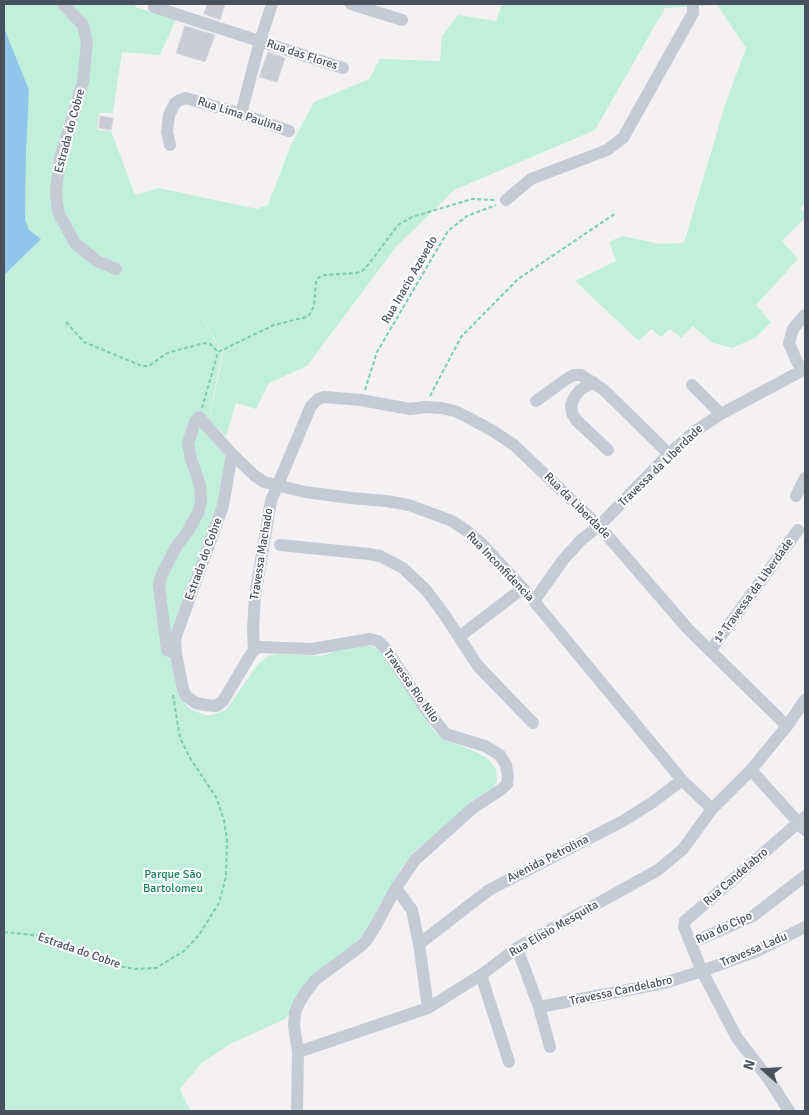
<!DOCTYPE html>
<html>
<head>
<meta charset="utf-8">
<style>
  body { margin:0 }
  #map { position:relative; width:809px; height:1115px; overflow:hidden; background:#f3f1f1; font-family:Signika,sans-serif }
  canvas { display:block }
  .frame { position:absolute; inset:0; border:5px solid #49505e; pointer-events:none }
  .north { position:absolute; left:739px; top:1045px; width:50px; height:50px; -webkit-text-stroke:4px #fff; paint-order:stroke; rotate:289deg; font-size:14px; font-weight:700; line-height:20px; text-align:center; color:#49505e }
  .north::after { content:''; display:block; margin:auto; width:18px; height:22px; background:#49505e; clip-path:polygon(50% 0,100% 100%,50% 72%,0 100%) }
</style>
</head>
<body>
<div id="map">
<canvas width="809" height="1115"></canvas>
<div class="frame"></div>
<div class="north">N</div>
</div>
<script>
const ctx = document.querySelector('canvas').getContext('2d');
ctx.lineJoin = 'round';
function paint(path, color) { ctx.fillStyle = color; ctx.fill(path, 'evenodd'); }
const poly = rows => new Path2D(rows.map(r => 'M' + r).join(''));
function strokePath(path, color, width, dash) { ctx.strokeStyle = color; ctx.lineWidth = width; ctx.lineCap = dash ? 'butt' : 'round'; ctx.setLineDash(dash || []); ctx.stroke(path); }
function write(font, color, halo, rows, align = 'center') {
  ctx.font = font + ' Signika,sans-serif'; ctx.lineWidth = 4; ctx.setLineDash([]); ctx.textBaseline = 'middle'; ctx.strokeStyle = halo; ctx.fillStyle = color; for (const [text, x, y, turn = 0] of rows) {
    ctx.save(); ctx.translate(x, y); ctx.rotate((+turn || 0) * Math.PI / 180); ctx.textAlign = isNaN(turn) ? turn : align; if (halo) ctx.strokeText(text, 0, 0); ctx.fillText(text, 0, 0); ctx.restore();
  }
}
paint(poly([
  [4,4,136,4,135,7,176,19,160,55,122,52,113,113,99,113,97,130,111,131,135,195,159,188,257,209,268,205,290,147,314,102,369,79,380,59,440,61,442,36,458,15,496,21,502,4,805,4,805,203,800,209,805,213,805,218,782,241,798,259,756,305,771,322,755,338,732,348,711,342,693,326,681,338,670,329,661,337,651,329,639,341,575,281,616,261,609,242,622,236,660,244,684,243,726,102,746,48,717,5,665,8,595,130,454,190,396,247,307,366,269,383,256,409,236,403,226,436,209,421,223,354,194,303,222,354,206,433,226,452,224,487,171,641,181,696,185,704,192,710,205,715,212,715,226,710,258,664,269,656,275,654,321,656,349,647,363,645,371,646,381,652,434,731,444,739,476,752,487,758,496,769,497,780,492,789,416,850,400,870,365,933,295,1006,285,1019,230,1044,202,1063,180,1088,183,1097,191,1111,4,1111]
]), '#c1efdb');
paint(poly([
  [4,28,29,90,26,151,25,219,29,230,41,239,4,275]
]), '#90c6ea');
const building = poly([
  [207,4,225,4,220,20,204,14,207,4],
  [185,26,215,35,205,62,176,53,185,26],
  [268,52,285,58,277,82,259,77,268,52],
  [100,116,113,118,111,130,99,128,100,116]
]);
paint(building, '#cbccd3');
strokePath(building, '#d5d6dc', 1);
strokePath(poly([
  [66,322,84,342,142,366,149,366,167,353,204,343,210,344,218,352],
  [365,390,377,352,448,231,467,216,496,205],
  [430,396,461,337,518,279,616,213],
  [202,408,218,352,274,325,306,317,310,314,314,306,316,282,319,277,325,275,356,273,362,271,368,265,398,225,412,217,472,199,496,200],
  [4,932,43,936,115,965,134,969,156,968,184,951,199,935,219,903,226,877,227,840,224,820,216,797,190,758,180,738,173,695]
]), '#7accb3', 2, [4, 2.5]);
strokePath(poly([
  [63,4,83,25,87,42,83,82,60,158,56,191,57,205,59,214,75,243,97,261,116,269],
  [351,4,402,20],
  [154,7,343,68],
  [241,114,260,41,272,4],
  [170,145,167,132,169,115,175,103,180,100,186,98,241,114,289,131],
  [506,200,531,179,607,150,623,138,693,13,693,4],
  [803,370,797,362,789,343,793,329,805,315],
  [593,382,580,390,574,398,571,405,572,413,576,420,608,450],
  [692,385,721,414],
  [536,401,568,378,574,375,581,375,604,390,669,454],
  [232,454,223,506,175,639,176,654,183,689,186,696,196,703,206,705,216,706,223,701,251,654,254,650,260,647,312,649,370,639,378,641,386,649,424,707,446,734,485,746,500,755,506,765,508,776,507,784,502,789,473,808,415,860,396,888,376,925,366,941,361,946,315,980,306,992,299,1003,295,1013,294,1026,298,1052,297,1111],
  [796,496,805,478],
  [280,545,369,554,380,556,403,568,426,590,444,614,478,666,533,723],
  [534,601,563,560,581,540,599,526,669,454,695,431,721,414,805,369],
  [459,637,523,588],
  [254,650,253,629,255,596,271,501,311,406,318,399,324,397,361,400,410,409,425,407,441,408,455,411,469,418,493,431,514,445,599,526,688,629,787,726],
  [710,651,798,530],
  [176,654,167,650,159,585,161,576,176,547,188,531,199,511,201,500,200,485,191,459,188,443,195,422,199,417,232,454,255,476,264,482,305,492,351,498,386,501,409,505,452,521,467,531,482,544,523,588,682,780,712,809],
  [751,770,805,830],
  [396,888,412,910,419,944,428,1008],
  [691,943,753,916,805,876],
  [419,944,489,890,623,821,653,802,682,780],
  [517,948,539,1007,550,1047],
  [481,975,509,1062],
  [539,1007,664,983,702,971,757,951,805,927],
  [298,1052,428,1008,481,975,517,948,658,870,683,849,712,809,751,770,787,726,805,700],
  [789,1111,768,1078,737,1038,702,971,684,927,685,921,805,817]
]), '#c5cad5', 12);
write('12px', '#49505e', '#fff', [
  ["Rua das Flores",302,55,18],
  ["Rua Lima Paulina",240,115,18],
  ["Estrada do Cobre",70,131,-75],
  ["Rua Inacio Azevedo",410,280,-60],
  ["Travessa da Liberdade",661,466,-44],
  ["Rua da Liberdade",577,506,45],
  ["Travessa Machado",262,554,-81],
  ["Estrada do Cobre",204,559,-70],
  ["Rua Inconfidencia",500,567,46],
  ["1ª Travessa da Liberdade",754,591,-54],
  ["Travessa Rio Nilo",411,686,55],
  ["Avenida Petrolina",548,859,-27],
  ["Rua Candelabro",736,877,-41],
  ["Rua do Cipo",724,928,-25],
  ["Rua Elisio Mesquita",554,929,-30],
  ["Travessa Ladu",754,950,-23],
  ["Estrada do Cobre",79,951,19],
  ["Travessa Candelabro",621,991,-12]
]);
write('12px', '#1a7f5f', '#fff', [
  ["Parque São",173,875],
  ["Bartolomeu",173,889]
]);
</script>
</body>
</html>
